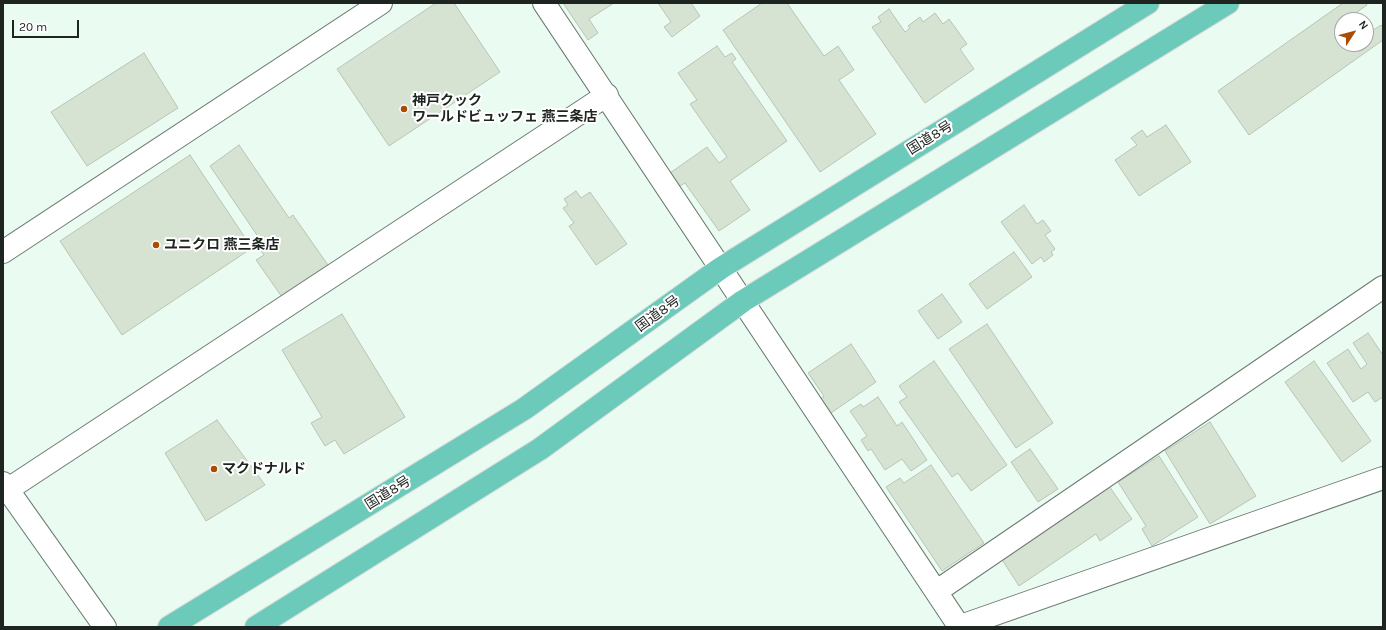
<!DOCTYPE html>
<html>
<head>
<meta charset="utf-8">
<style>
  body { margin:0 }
  #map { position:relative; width:1386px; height:630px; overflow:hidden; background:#eafcf1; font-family:Karla,sans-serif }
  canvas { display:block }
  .frame { position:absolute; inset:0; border:4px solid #1e2420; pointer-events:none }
  .north { position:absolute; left:1334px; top:12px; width:40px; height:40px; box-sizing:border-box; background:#fff; border:1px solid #a5a7a6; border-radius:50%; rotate:54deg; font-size:11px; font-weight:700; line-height:16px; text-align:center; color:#1e2420 }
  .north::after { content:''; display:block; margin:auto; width:14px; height:18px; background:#ac4b02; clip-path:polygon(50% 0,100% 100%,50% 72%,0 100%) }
  .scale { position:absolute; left:12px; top:20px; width:67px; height:18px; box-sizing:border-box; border:2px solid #1e2420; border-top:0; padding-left:5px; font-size:12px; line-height:14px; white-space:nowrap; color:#1e2420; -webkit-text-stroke:3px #fff; paint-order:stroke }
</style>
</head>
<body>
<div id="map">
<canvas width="1386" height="630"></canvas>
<div class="frame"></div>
<div class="north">N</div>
<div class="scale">20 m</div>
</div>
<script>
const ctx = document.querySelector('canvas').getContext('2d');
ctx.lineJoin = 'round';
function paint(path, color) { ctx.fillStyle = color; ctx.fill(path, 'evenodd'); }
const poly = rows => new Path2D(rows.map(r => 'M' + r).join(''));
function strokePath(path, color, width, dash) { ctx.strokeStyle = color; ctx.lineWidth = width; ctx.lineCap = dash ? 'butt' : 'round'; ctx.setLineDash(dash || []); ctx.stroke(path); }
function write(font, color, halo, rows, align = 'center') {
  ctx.font = font + ' Karla,"Noto Sans JP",sans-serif'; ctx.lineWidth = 4; ctx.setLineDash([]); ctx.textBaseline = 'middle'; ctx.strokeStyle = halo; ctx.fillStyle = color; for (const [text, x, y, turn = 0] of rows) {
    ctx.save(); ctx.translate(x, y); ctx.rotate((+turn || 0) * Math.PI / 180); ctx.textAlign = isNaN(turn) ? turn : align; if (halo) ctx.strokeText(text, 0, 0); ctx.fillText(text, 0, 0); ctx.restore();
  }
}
const building = poly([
  [436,3,454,3,500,72,389,146,337,69,436,3],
  [563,3,614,3,589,19,598,33,588,40,563,3],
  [658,3,691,3,700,16,672,37,664,27,671,22,658,3],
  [762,3,787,3,824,56,838,46,854,70,839,80,876,134,820,172,723,30,762,3],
  [1343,3,1366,3,1367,5,1346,20,1342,20,1342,44,1366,44,1366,35,1381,25,1383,28,1383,40,1249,135,1218,91,1343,3],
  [889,9,905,32,910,28,908,26,920,17,923,22,935,13,943,24,949,19,967,44,960,49,974,69,925,103,872,27,881,22,878,17,889,9],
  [717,46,725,57,732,53,736,59,732,62,787,141,730,181,750,210,719,231,685,183,680,186,670,173,707,147,719,163,727,157,690,104,697,100,678,73,717,46],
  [144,53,178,108,87,166,51,112,144,53],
  [1166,125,1191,162,1139,196,1115,160,1137,145,1131,138,1142,130,1147,137,1166,125],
  [239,145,289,218,293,215,328,265,282,297,256,260,264,255,256,244,261,241,210,166,239,145],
  [190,155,252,248,122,335,60,241,190,155],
  [576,191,581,198,590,192,627,244,596,265,569,226,574,223,563,208,568,205,564,199,576,191],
  [1024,205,1037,224,1043,220,1051,231,1045,235,1055,249,1051,252,1053,255,1044,262,1041,257,1032,264,1001,222,1024,205],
  [1014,252,1032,277,987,309,969,284,1014,252],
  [942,294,962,322,938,339,918,311,942,294],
  [342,314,405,417,344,454,335,440,325,446,311,423,322,417,282,350,342,314],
  [987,324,1053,423,1016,448,949,349,987,324],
  [1368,333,1383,355,1383,397,1375,402,1368,392,1353,402,1327,363,1348,349,1361,369,1367,364,1353,343,1368,333],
  [851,344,876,382,828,415,819,400,824,396,808,373,851,344],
  [934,361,1007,465,971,491,958,473,952,477,899,402,907,397,899,386,934,361],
  [1314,361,1371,441,1342,462,1285,382,1314,361],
  [878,397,897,426,902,422,927,460,911,471,902,459,885,470,871,449,868,451,861,440,867,436,850,411,861,404,863,407,878,397],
  [217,420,265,485,206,521,165,453,217,420],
  [1210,422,1256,496,1210,524,1165,451,1210,422],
  [1030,449,1058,489,1038,502,1011,462,1030,449],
  [1159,456,1198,517,1152,546,1142,529,1146,526,1118,482,1159,456],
  [931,465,984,543,942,571,886,487,900,478,904,483,931,465],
  [1109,486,1132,519,1100,541,1096,534,1019,586,1001,558,1109,486]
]);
paint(building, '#d6e2d2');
strokePath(building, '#b8c4b5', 1);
const minor = poly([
  [544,3,959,626],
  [3,252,381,3],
  [3,483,105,627],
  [7,490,607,95],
  [937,591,1383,287],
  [958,627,1383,478]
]);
const highway = poly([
  [169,627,524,409,721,268,1148,3],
  [256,627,540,449,743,301,1228,3]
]);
strokePath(minor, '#6b7b71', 24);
strokePath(highway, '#dbdcdb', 24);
strokePath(minor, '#fff', 22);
strokePath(highway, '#6ccabb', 22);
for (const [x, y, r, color] of [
  [404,109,4,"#ac4b02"],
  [156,245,4,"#ac4b02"],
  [214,469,4,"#ac4b02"]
]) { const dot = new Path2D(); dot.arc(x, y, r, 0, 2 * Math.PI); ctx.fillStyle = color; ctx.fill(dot); strokePath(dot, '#fff', 1.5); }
write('bold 14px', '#1e2420', '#fff', [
  ["神戸クック",412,101],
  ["ワールドビュッフェ 燕三条店",412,117],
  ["ユニクロ 燕三条店",164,245],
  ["マクドナルド",222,469]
], 'left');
write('14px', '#1e2420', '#fff', [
  ["国道8号",930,138,-32],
  ["国道8号",658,314,-36],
  ["国道8号",388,493,-32]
]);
</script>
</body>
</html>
